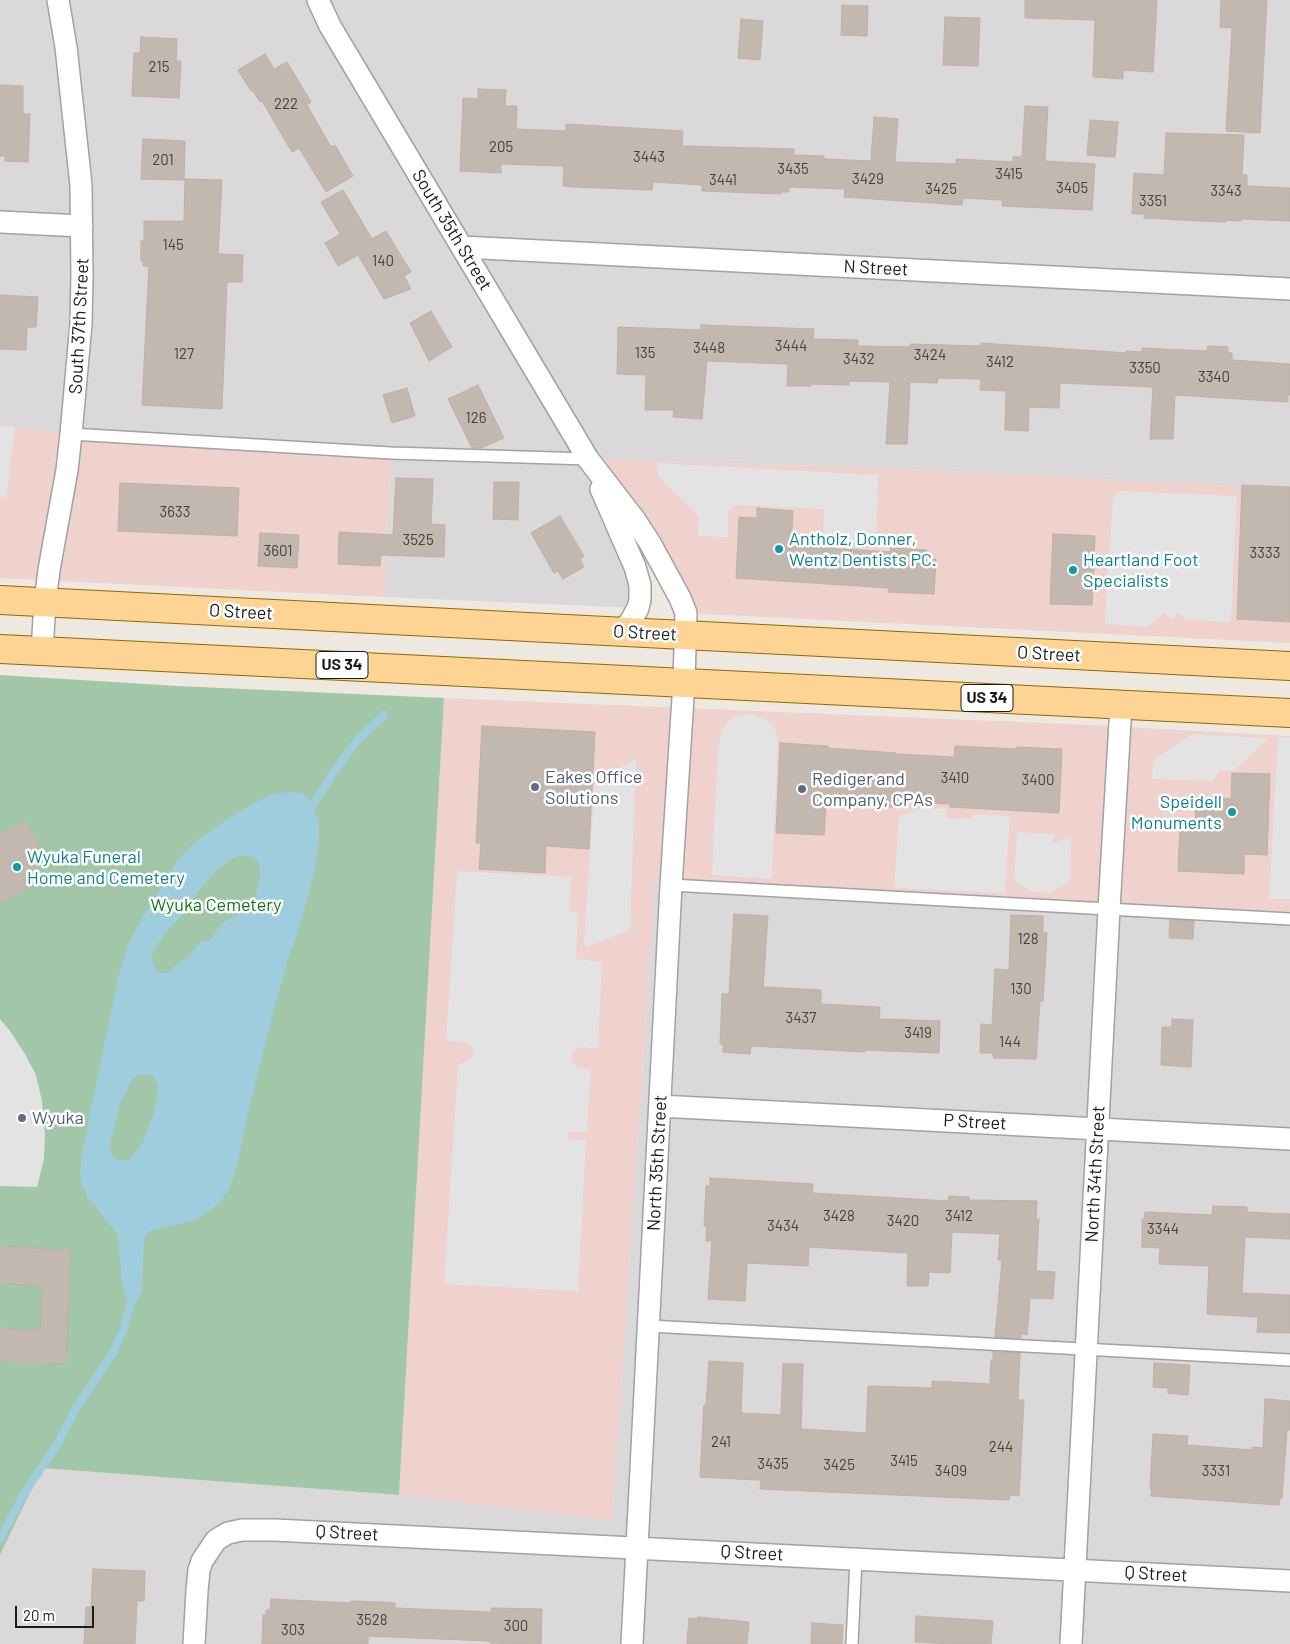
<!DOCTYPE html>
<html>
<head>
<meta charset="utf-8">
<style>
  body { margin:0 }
  #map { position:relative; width:1290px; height:1644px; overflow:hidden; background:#ede9e0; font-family:Barlow,sans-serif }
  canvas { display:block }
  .scale { position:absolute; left:15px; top:1606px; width:79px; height:22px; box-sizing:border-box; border:2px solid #1b1b1b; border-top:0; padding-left:6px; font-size:15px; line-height:18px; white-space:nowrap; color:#1b1b1b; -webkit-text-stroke:4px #fff; paint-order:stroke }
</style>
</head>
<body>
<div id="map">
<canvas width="1290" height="1644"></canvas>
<div class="scale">20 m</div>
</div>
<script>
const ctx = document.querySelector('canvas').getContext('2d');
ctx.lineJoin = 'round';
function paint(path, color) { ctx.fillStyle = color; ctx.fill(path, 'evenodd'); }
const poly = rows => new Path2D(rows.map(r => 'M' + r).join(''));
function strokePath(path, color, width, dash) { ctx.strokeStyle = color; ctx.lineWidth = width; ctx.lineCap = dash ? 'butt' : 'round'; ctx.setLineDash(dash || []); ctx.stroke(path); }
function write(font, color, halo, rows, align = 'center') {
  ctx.font = font + ' Barlow,sans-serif'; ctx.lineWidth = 5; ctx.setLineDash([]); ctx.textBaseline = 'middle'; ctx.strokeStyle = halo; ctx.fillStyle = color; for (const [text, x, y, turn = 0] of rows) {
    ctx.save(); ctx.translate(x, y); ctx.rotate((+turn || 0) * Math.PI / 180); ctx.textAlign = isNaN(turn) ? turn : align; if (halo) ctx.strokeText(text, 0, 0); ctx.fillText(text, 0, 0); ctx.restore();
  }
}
paint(poly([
  [0,0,1290,0,1290,489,889,468,589,459,638,608,384,597,391,453,71,434,42,430,0,428],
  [655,882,1290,917,1290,1644,0,1644,0,1555,42,1468,399,1495,612,1520]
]), '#dad8d8');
paint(poly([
  [0,428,42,430,71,434,391,453,384,597,0,578],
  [588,459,889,468,1290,489,1290,643,686,613],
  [444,698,1067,724,1290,736,1290,917,655,882,612,1521,399,1495]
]), '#efd1ce');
paint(poly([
  [0,675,177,686,444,698,399,1495,42,1468,0,1555]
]), '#a1c7a8');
paint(poly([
  [0,426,15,427,6,497,0,497],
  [656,463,878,475,876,544,823,541,824,509,734,505,728,511,728,537,698,536,699,516,658,476],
  [1121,491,1237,496,1231,622,1187,620,1178,613,1171,620,1164,612,1148,627,1105,624,1113,496],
  [747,714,754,715,768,721,774,727,778,739,772,879,712,875,718,747,722,730,727,723,733,718],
  [1192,734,1268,738,1234,771,1221,770,1212,781,1152,779,1153,760],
  [1278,737,1290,737,1290,899,1269,899],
  [636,759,630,930,586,947,584,940,595,780],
  [922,807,947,809,947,818,970,819,976,814,1010,816,1005,893,894,888,899,817],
  [1017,832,1055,834,1052,841,1054,843,1067,838,1071,843,1070,882,1051,893,1032,892,1014,881],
  [457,871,571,877,569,911,578,912,576,959,602,962,598,1049,582,1047,577,1048,572,1053,571,1060,578,1068,591,1069,587,1132,569,1132,569,1139,586,1140,578,1291,444,1284,458,1065,469,1061,473,1055,473,1048,466,1042,446,1041],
  [0,1019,10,1031,25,1054,36,1075,42,1101,45,1134,44,1159,37,1187,0,1186]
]), '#e3e3e3');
paint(poly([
  [288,792,301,793,308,799,319,821,319,839,314,873,298,932,288,959,277,998,250,1104,235,1174,228,1190,218,1205,195,1220,148,1232,144,1241,142,1290,137,1302,131,1302,125,1295,122,1285,118,1235,89,1199,83,1187,80,1175,81,1158,118,978,128,945,137,927,178,860,196,841,232,816,269,795],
  [243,855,253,857,259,862,260,878,256,894,244,910,223,922,211,939,199,943,187,958,177,964,168,973,160,973,155,968,152,960,153,951,165,933,185,912,199,890,218,869,233,858],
  [140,1074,152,1075,159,1086,154,1113,143,1142,130,1160,116,1160,111,1154,110,1146,120,1104,132,1080]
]), '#9fcddd');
strokePath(poly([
  [312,806,337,767,358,740,384,715],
  [0,1539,24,1494,58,1443,74,1412,112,1354,123,1331,131,1302]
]), '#9fcddd', 8);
const building = poly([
  [1025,0,1157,0,1153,72,1123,70,1123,79,1093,77,1095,20,1025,18,1025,0],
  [1221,0,1267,0,1260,133,1226,131,1232,28,1220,27,1221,0],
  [842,5,868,6,867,36,841,35,842,5],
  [945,17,980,18,978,66,943,65,945,17],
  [741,19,763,21,760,60,738,58,741,19],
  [141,37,177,39,176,61,181,61,179,98,132,96,134,53,140,53,141,37],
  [265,54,274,69,287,62,311,102,307,105,331,147,335,145,353,176,326,192,299,148,292,152,262,101,260,102,252,90,251,91,238,70,265,54],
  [0,85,23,86,23,114,30,114,28,162,5,161,5,156,0,156,0,85],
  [478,89,506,90,505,106,517,106,516,129,566,131,566,124,683,131,682,146,794,149,794,155,824,156,824,159,871,161,874,117,898,119,895,162,956,164,956,159,1013,162,1013,157,1022,157,1025,106,1048,107,1045,161,1095,164,1092,210,1002,206,1002,200,963,198,962,205,844,197,845,189,789,187,789,192,781,192,781,194,702,191,702,185,653,182,652,190,574,187,563,186,564,166,501,164,501,173,460,171,463,98,478,99,478,89],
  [1090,120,1118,122,1115,157,1087,155,1090,120],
  [1166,133,1244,135,1242,175,1247,175,1247,186,1290,188,1290,221,1241,219,1241,221,1226,220,1226,222,1201,221,1144,218,1144,214,1132,214,1134,173,1164,175,1166,133],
  [143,139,185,141,184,180,141,179,143,139],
  [185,179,222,180,218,254,243,255,242,282,227,282,222,409,142,405,149,266,143,266,143,261,141,261,141,241,144,241,144,221,184,221,185,179],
  [343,190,372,239,386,231,411,272,404,276,411,289,384,299,358,255,338,266,325,243,340,234,321,202,343,190],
  [0,295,38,297,36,327,27,327,26,350,0,349,0,295],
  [431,311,452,347,429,361,410,323,431,311],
  [701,325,814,329,813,339,858,340,858,346,910,347,910,344,981,346,981,343,1126,353,1126,351,1142,352,1142,348,1207,351,1208,346,1228,347,1228,353,1232,353,1232,360,1290,364,1290,395,1288,395,1288,402,1175,395,1173,439,1150,439,1153,387,1060,383,1059,408,1029,407,1028,431,1005,430,1006,391,980,390,981,379,938,378,937,383,910,382,907,444,886,444,890,382,849,381,849,385,811,384,811,386,787,386,788,364,707,361,702,419,673,417,674,410,645,410,646,375,617,374,618,327,701,330,701,325],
  [478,385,504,438,481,448,472,448,448,399,478,385],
  [407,388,415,416,392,423,383,395,407,388],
  [396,478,433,479,431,524,445,525,444,557,381,555,380,566,338,564,339,532,393,535,396,478],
  [494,482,519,482,518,520,493,519,494,482],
  [120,483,239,488,237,536,118,531,120,483],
  [1242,485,1290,487,1290,622,1237,619,1242,485],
  [757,508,793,511,791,546,890,552,890,548,927,550,927,559,936,559,934,594,888,592,889,588,736,578,739,517,757,518,757,508],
  [560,516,584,556,580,559,584,567,563,579,558,571,554,573,531,533,560,516],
  [260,533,299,535,297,568,258,566,260,533],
  [1053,534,1095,536,1092,605,1050,604,1053,534],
  [482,726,595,732,589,849,546,846,545,873,479,869,481,843,476,843,482,726],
  [780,743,828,746,828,748,896,753,896,754,954,757,955,746,1017,749,1017,747,1062,749,1059,813,950,807,950,804,893,801,893,807,826,802,824,835,776,833,780,743],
  [1232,773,1270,774,1267,855,1244,854,1244,874,1178,871,1180,826,1195,827,1196,797,1231,799,1232,773],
  [25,821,40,847,27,854,42,880,0,903,0,835,25,821],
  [734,914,768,916,763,987,821,990,821,1004,880,1007,879,1019,940,1021,939,1053,865,1050,865,1052,751,1046,750,1054,723,1052,723,1044,720,1044,722,994,729,994,734,914],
  [1011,915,1043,916,1043,933,1047,933,1043,1001,1040,1001,1036,1059,994,1058,992,1053,980,1053,981,1024,992,1025,995,969,1009,970,1011,915],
  [1170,920,1194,921,1193,939,1169,938,1170,920],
  [1172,1019,1193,1020,1191,1067,1161,1065,1162,1027,1172,1027,1172,1019],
  [710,1178,813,1184,812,1193,948,1201,949,1196,969,1197,969,1200,1037,1201,1036,1219,1039,1219,1036,1271,1055,1272,1053,1299,1030,1298,1027,1335,1021,1334,1021,1338,995,1337,1002,1260,998,1260,1000,1234,952,1232,950,1273,929,1272,928,1286,907,1286,908,1253,809,1247,808,1266,747,1263,745,1301,708,1299,712,1241,706,1241,707,1227,704,1226,706,1186,710,1186,710,1178],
  [1213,1206,1247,1207,1247,1212,1290,1214,1290,1239,1245,1237,1242,1293,1290,1295,1290,1333,1257,1332,1258,1317,1207,1314,1209,1266,1159,1264,1160,1248,1142,1247,1142,1219,1144,1219,1145,1212,1212,1215,1213,1206],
  [0,1246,71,1250,66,1364,0,1361,0,1328,40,1330,42,1286,0,1283,0,1246],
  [993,1352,1020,1353,1018,1400,1024,1400,1019,1496,1010,1495,1009,1500,760,1489,761,1480,757,1480,700,1477,704,1405,706,1405,709,1361,743,1363,741,1413,781,1415,783,1364,803,1364,801,1429,866,1433,868,1386,932,1388,932,1381,990,1384,991,1360,993,1360,993,1352],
  [1154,1363,1190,1365,1188,1395,1168,1393,1168,1388,1153,1387,1154,1363],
  [1265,1399,1290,1401,1290,1430,1287,1430,1282,1498,1280,1498,1279,1505,1151,1496,1152,1489,1150,1489,1153,1434,1188,1436,1187,1445,1252,1450,1252,1447,1263,1448,1265,1399],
  [93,1569,145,1571,144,1601,137,1601,135,1644,84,1644,86,1607,91,1607,93,1569],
  [271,1599,351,1603,351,1601,381,1602,395,1603,395,1608,491,1612,491,1608,542,1609,541,1644,490,1643,490,1641,368,1636,368,1644,262,1644,263,1615,266,1615,266,1610,270,1610,271,1599],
  [916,1616,993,1621,991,1644,950,1644,915,1642,916,1616],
  [698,1617,749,1622,747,1644,687,1644,689,1618,698,1619,698,1617],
  [812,1623,843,1625,842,1644,811,1644,812,1623]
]);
paint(building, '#c2b8b0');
strokePath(building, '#bfb0a3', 1);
const service = poly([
  [71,434,391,453,588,459],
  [671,885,1290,919],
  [649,1326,1290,1360],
  [852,1644,856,1559]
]);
const minor = poly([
  [318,0,330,26,588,459,635,520,650,543,680,598,686,613,684,682,671,885,632,1644],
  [0,222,82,226],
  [462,247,1290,289],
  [601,489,635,567,640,585,640,599,638,608,629,624,617,631],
  [42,651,45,602,49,570,67,470,71,434,81,324,82,276,81,185,66,47,58,0],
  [660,1106,1290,1139],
  [194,1644,197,1591,199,1570,202,1561,216,1540,228,1533,242,1530,275,1530,1290,1581],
  [1071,1644,1109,909,1121,705]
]);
const primary = poly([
  [0,600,1290,666],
  [0,649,1290,713]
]);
strokePath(service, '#a2a2a2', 14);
strokePath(minor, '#a2a2a2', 24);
strokePath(primary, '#936700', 30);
strokePath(service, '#fff', 11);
strokePath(minor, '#fff', 21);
strokePath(primary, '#fed495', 28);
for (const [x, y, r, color] of [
  [779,549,5,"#0f9aa8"],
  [1073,570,5,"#0f9aa8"],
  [535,787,5,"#5c6f8a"],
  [802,789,5,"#5c6f8a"],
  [1232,812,5,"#0f9aa8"],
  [17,867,5,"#0f9aa8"],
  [22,1118,5,"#5c6f8a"]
]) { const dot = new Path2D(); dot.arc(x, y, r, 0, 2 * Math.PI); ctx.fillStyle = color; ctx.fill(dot); strokePath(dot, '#fff', 2); }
write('15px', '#454240', null, [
  ["215",159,67],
  ["222",286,104],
  ["205",501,147],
  ["3443",649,157],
  ["201",163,160],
  ["3435",793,169],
  ["3415",1009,174],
  ["3429",868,179],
  ["3441",723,180],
  ["3405",1072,188],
  ["3425",941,189],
  ["3343",1226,191],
  ["3351",1153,201],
  ["145",173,245],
  ["140",383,261],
  ["3444",791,346],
  ["3448",709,348],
  ["135",645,353],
  ["127",184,354],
  ["3424",930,355],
  ["3432",859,359],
  ["3412",1000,362],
  ["3350",1145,368],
  ["3340",1214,377],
  ["126",476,418],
  ["3633",175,512],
  ["3525",418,540],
  ["3601",278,551],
  ["3333",1265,553],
  ["3410",955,778],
  ["3400",1038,780],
  ["128",1028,939],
  ["130",1021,989],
  ["3437",801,1018],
  ["3419",918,1033],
  ["144",1010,1042],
  ["3428",839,1216],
  ["3412",959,1216],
  ["3420",903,1221],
  ["3434",783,1226],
  ["3344",1163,1229],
  ["241",721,1442],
  ["244",1001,1447],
  ["3415",904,1461],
  ["3435",773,1464],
  ["3425",839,1465],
  ["3409",951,1471],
  ["3331",1216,1471],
  ["3528",372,1620],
  ["300",516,1626],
  ["303",293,1630]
]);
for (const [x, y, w] of [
  [342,665,52],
  [987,698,52]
]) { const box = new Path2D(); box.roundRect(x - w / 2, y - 13.5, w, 27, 4); ctx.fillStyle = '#fff'; ctx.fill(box); strokePath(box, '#1b1b1b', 1); }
write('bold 16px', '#1b1b1b', null, [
  ["US 34",342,665],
  ["US 34",987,698]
]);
write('18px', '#1b1b1b', '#fff', [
  ["South 35th Street",452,230,59],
  ["N Street",876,268,3],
  ["South 37th Street",79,326,-87],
  ["O Street",241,612,3],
  ["O Street",645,633,3],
  ["O Street",1049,654,3],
  ["P Street",975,1122,3],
  ["North 35th Street",657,1163,-87],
  ["North 34th Street",1095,1174,-87],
  ["Q Street",347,1533,3],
  ["Q Street",752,1553,3],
  ["Q Street",1156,1574,3]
]);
write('18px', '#0d838f', '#fff', [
  ["Antholz, Donner,",789,539],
  ["Wentz Dentists PC.",789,560],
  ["Heartland Foot",1083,560],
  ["Specialists",1083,581],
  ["Speidell",1222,802,"right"],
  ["Monuments",1222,823,"right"],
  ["Wyuka Funeral",27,857],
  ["Home and Cemetery",27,878]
], 'left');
write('18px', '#4e5e75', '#fff', [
  ["Eakes Office",545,777],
  ["Solutions",545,798],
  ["Rediger and",812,779],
  ["Company, CPAs",812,800],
  ["Wyuka",32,1118]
], 'left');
write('18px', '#087a16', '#fff', [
  ["Wyuka Cemetery",216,905]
]);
</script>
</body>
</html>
